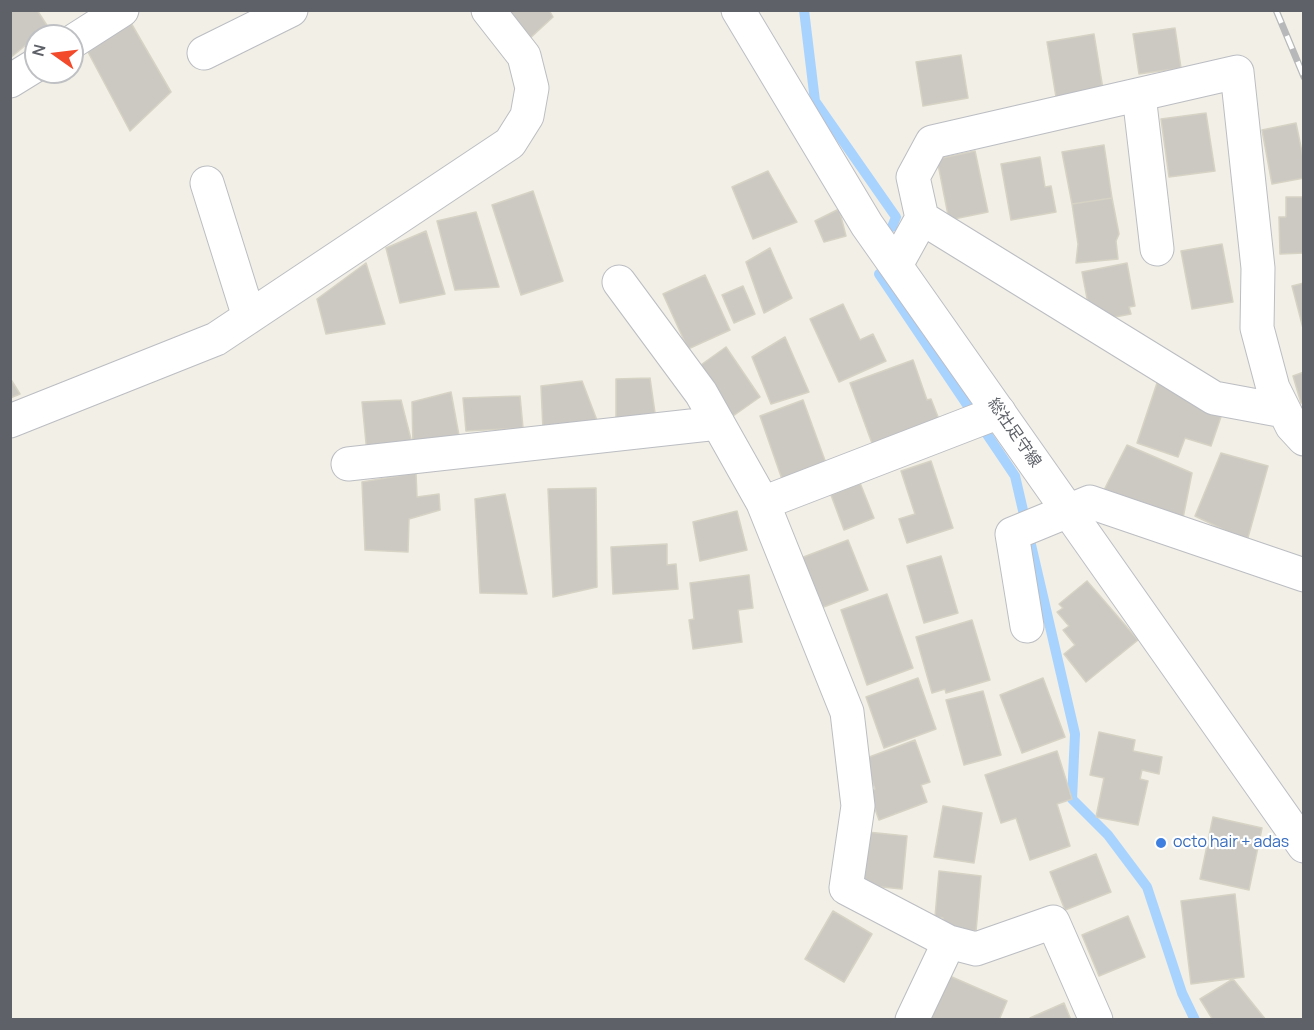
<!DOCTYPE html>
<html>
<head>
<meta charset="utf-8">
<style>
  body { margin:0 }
  #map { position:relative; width:1314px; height:1030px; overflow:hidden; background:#f1efe6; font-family:Manrope,sans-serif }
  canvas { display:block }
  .frame { position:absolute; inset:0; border:12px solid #5e6168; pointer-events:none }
  .north { position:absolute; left:24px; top:24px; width:60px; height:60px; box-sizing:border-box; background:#fff; border:2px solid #bfc0c3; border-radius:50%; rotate:284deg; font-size:16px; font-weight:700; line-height:24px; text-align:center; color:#5e6168 }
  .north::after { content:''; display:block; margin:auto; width:21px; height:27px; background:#f24a2b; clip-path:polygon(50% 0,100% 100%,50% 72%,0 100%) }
</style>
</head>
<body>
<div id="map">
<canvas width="1314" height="1030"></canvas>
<div class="frame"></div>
<div class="north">N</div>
</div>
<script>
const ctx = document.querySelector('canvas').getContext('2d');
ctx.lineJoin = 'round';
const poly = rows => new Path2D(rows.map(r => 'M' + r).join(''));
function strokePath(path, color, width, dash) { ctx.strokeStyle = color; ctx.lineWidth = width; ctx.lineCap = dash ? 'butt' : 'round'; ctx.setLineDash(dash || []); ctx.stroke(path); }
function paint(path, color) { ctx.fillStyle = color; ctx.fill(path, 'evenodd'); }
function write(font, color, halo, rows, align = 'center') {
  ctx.font = font + ' Manrope,"Noto Sans JP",sans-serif'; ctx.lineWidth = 4.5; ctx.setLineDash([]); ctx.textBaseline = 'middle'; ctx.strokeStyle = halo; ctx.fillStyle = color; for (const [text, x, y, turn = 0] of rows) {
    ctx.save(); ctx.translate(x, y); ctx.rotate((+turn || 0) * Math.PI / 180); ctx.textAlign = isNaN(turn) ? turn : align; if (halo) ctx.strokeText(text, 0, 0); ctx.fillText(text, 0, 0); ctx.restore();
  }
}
strokePath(poly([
  [804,10,815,101,896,217,892,227],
  [879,274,1015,476,1075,734,1072,799,1108,835,1147,887,1182,993,1195,1020]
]), '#a8d3ff', 10);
const building = poly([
  [10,10,37,10,48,27,10,58,10,10],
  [507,10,549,10,553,17,528,40,507,10],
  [131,23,171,92,130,131,80,37,131,23],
  [1175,28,1181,68,1139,74,1133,34,1175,28],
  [1094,34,1103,89,1056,97,1047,42,1094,34],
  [961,55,968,98,923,106,916,62,961,55],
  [1206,113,1215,171,1169,177,1161,119,1206,113],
  [1296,123,1304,162,1304,178,1272,184,1262,130,1296,123],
  [1104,145,1112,198,1072,204,1062,152,1104,145],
  [975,151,988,212,949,220,937,159,975,151],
  [1040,157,1045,187,1051,186,1056,212,1011,220,1001,164,1040,157],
  [768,171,797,222,753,239,732,187,768,171],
  [533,191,563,281,521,295,492,205,533,191],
  [1286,197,1304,197,1304,253,1280,254,1279,217,1286,217,1286,197],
  [1112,198,1119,234,1116,241,1118,259,1076,263,1078,244,1072,204,1112,198],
  [839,209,846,236,824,242,815,221,839,209],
  [476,212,499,287,455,290,437,221,476,212],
  [426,231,445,294,400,303,386,248,426,231],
  [1222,244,1233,302,1192,309,1181,251,1222,244],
  [770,248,792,298,764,313,746,262,770,248],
  [366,263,385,324,326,334,317,299,366,263],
  [1127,263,1135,306,1129,307,1131,314,1099,320,1090,314,1082,272,1127,263],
  [705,275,730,330,688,349,663,294,705,275],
  [1304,283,1304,332,1292,286,1304,283],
  [743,286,755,314,734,323,722,295,743,286],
  [843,304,860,340,873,334,886,361,839,382,810,319,843,304],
  [785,337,809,392,771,404,752,357,785,337],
  [726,347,760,397,733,416,698,367,726,347],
  [913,360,927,400,931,399,940,422,873,446,850,383,913,360],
  [1304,372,1304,402,1301,403,1293,376,1304,372],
  [10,378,20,394,10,398,10,378],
  [650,378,656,420,616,427,616,379,650,378],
  [582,381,598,423,543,430,541,386,582,381],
  [1157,383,1225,405,1211,446,1185,438,1178,457,1137,443,1157,383],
  [451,392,460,441,413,447,412,402,451,392],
  [520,396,523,428,466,431,463,398,520,396],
  [401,400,413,447,367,453,362,402,401,400],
  [803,400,827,466,783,482,760,416,803,400],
  [1127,445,1192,473,1182,523,1103,492,1127,445],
  [1221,453,1268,466,1247,541,1195,516,1221,453],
  [931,461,953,528,907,543,899,519,915,514,901,471,931,461],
  [416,473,417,497,439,494,440,510,409,519,408,552,365,550,362,482,416,473],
  [860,483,874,518,844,530,831,495,860,483],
  [596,488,597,587,553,597,548,489,596,488],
  [505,494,527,594,480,593,475,499,505,494],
  [737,511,747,550,700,561,693,522,737,511],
  [848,540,868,590,821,608,801,558,848,540],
  [667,544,667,565,676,564,678,589,613,594,611,547,667,544],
  [941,556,958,613,924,623,907,566,941,556],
  [749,575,753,608,738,610,742,642,693,649,689,620,694,619,690,583,749,575],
  [1087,581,1138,640,1086,682,1064,654,1075,645,1063,630,1069,626,1057,612,1063,608,1059,604,1087,581],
  [887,594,913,668,867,685,841,610,887,594],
  [972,620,990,680,946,693,945,689,932,693,916,637,972,620],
  [918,678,936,729,884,748,866,697,918,678],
  [1043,678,1065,737,1022,753,1000,695,1043,678],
  [983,691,1001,755,964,765,946,700,983,691],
  [1099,732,1135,740,1133,751,1162,757,1159,774,1142,770,1140,779,1148,781,1138,825,1096,817,1104,778,1090,775,1099,732],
  [915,740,930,782,921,785,927,802,879,820,869,793,875,789,864,759,915,740],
  [1057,751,1072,799,1057,804,1070,846,1030,860,1016,818,1001,823,985,775,1057,751],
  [943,806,982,813,974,863,934,857,943,806],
  [1213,817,1262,828,1249,890,1200,879,1213,817],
  [867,832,907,836,902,889,862,885,867,832],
  [1096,854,1111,892,1065,910,1050,872,1096,854],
  [939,871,981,876,976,931,942,928,943,918,935,917,939,871],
  [1235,894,1244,977,1191,984,1181,901,1235,894],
  [833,911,872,934,844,982,805,959,833,911],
  [1128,916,1145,957,1099,976,1082,935,1128,916],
  [945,974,1007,1001,999,1020,925,1020,945,974],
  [1233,979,1266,1020,1213,1020,1200,999,1233,979],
  [1064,1003,1071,1020,1031,1020,1030,1018,1064,1003]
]);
paint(building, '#ccc9c3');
strokePath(building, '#d6d2c4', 1.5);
const street = poly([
  [72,42,122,10],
  [204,53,291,10],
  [10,81,36,65],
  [1139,95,1157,249],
  [207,183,249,317],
  [922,218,1214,398,1284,411],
  [896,265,922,218,913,177,932,142,1237,72,1258,268,1257,328,1273,388,1292,426,1304,439],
  [619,282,701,393,763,503,847,712,858,806,846,888,949,942,976,949,1053,922,1096,1020],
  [10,421,216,339,510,143,527,116,532,88,524,56,488,10],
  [348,464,718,423],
  [763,503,999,412],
  [1027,626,1012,534,1090,502,1304,575],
  [912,1020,949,942]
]);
const secondary = poly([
  [738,10,867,225,1304,846]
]);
strokePath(street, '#bbbdc2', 35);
strokePath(secondary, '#bcbec5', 35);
strokePath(street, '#fff', 33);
strokePath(secondary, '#fff', 33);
const rail = poly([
  [1276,10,1304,77]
]);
strokePath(rail, '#b7b8b9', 7);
strokePath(rail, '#fff', 4.5, [14]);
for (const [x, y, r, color] of [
  [1161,843,6,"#3f7fe0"]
]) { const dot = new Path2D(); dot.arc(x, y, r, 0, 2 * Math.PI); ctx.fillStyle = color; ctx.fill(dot); strokePath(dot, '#fff', 2); }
write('16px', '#5e6168', '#fff', [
  ["総社足守線",1014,433,55]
]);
write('16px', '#366cbe', '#fff', [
  ["octo hair + adas",1173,843]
], 'left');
</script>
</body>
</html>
